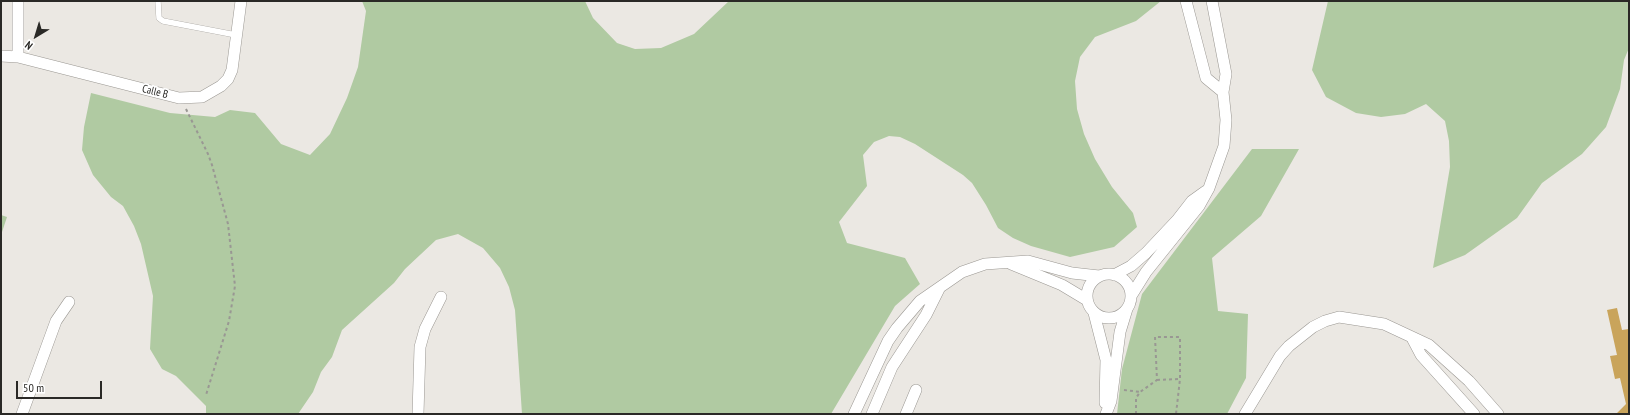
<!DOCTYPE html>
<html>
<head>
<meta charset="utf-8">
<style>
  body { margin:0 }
  #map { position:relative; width:1630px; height:415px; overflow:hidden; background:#ebe8e3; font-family:"PT Sans Narrow",sans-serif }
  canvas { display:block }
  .frame { position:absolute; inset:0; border:2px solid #2a2926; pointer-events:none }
  .north { position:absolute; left:16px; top:16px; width:40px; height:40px; -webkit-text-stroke:3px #fff; paint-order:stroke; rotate:218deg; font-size:11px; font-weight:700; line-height:16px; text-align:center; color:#2a2926 }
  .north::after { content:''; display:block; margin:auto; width:14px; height:18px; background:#2a2926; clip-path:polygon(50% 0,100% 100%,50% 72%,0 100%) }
  .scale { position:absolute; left:16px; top:381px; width:86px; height:18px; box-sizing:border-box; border:2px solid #2a2926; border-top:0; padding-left:5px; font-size:12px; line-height:14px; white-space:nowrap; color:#2a2926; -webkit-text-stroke:3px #fff; paint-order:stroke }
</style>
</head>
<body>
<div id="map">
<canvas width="1630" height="415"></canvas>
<div class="frame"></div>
<div class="north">N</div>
<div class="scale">50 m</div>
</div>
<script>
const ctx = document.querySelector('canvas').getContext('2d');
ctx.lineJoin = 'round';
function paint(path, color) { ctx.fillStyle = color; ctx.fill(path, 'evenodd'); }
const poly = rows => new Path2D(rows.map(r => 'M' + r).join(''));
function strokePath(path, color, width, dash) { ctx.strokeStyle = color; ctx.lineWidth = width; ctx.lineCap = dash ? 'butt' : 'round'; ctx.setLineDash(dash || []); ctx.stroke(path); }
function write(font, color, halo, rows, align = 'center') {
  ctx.font = font + ' "PT Sans Narrow",sans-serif'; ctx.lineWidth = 3.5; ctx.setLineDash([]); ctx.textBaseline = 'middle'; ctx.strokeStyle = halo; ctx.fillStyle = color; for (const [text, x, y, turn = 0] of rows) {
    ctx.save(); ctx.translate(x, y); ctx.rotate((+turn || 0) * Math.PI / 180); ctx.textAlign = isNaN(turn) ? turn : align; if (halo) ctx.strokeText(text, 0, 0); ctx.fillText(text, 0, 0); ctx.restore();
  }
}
paint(poly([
  [362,1,585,1,593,18,617,43,635,49,661,48,694,34,729,1,1161,1,1136,21,1095,37,1080,57,1075,81,1077,109,1084,134,1095,159,1112,187,1133,213,1137,227,1114,247,1070,257,1031,246,1013,238,998,228,986,205,972,183,963,175,915,144,900,137,889,136,874,142,863,155,867,186,839,222,847,243,905,258,920,284,895,306,831,414,522,414,515,310,509,287,500,268,483,248,458,234,436,240,405,269,394,283,342,330,332,357,321,372,313,392,298,414,206,414,206,406,176,376,162,369,150,349,153,296,141,244,134,226,123,206,111,197,93,175,82,150,84,127,91,93,170,113,215,117,230,110,255,113,281,144,310,155,330,134,347,98,358,67,366,11],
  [1328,1,1629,1,1629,48,1624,60,1620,89,1606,127,1582,154,1542,183,1517,218,1465,255,1433,268,1450,167,1449,141,1445,121,1426,104,1405,114,1381,117,1356,113,1326,97,1312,70],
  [1252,149,1299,149,1261,216,1212,258,1218,311,1248,314,1246,378,1227,414,1117,414,1122,369,1142,294],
  [1,215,7,217,1,235]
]), '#b0caa2');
paint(poly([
  [1617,308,1622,330,1629,329,1628,414,1616,414,1626,404,1620,378,1615,379,1610,356,1617,355,1607,310]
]), '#c9a45b');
const service = poly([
  [158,1,159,18,163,21,236,35]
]);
const minor = poly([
  [18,1,18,57],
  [1186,1,1206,78,1223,92],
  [1,56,18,57,179,98,202,97,221,86,228,79,232,70,241,1],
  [1011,264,1062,285,1087,300],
  '1087 296a22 22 0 1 1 44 0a22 22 0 1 1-44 0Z',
  [1114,275,1131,266,1146,253,1178,219,1192,201,1206,191],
  [1131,296,1146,272,1199,206,1209,188,1224,146,1226,120,1223,92,1226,74,1212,1],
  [1094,313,1106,360,1105,403],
  [1412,338,1421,355,1474,414],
  [22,414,56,321,69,302],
  [418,414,420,347,425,329,441,297],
  [854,414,888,341,897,328,920,301,962,272,985,264,1028,261,1072,273,1099,276],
  [872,414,892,367,926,315,939,289],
  [906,414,916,390],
  [1106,414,1111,401,1120,332,1127,309],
  [1245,414,1280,356,1289,346,1313,327,1325,321,1339,317,1384,324,1429,345,1469,381,1498,414]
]);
strokePath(service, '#9a9792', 6);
strokePath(minor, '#9a9792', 12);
strokePath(poly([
  [186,109,208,154,212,165,228,224,235,286,229,321,206,395],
  [1157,380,1180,379],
  [1124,390,1140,392],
  [1136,414,1136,398,1140,392,1157,380,1155,337,1180,337,1180,379,1176,414]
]), '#999793', 2, [3, 3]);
strokePath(service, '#fff', 5.5);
strokePath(minor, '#fff', 11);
write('11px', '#2a2926', '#fff', [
  ["Calle B",155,92,14]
]);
</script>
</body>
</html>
